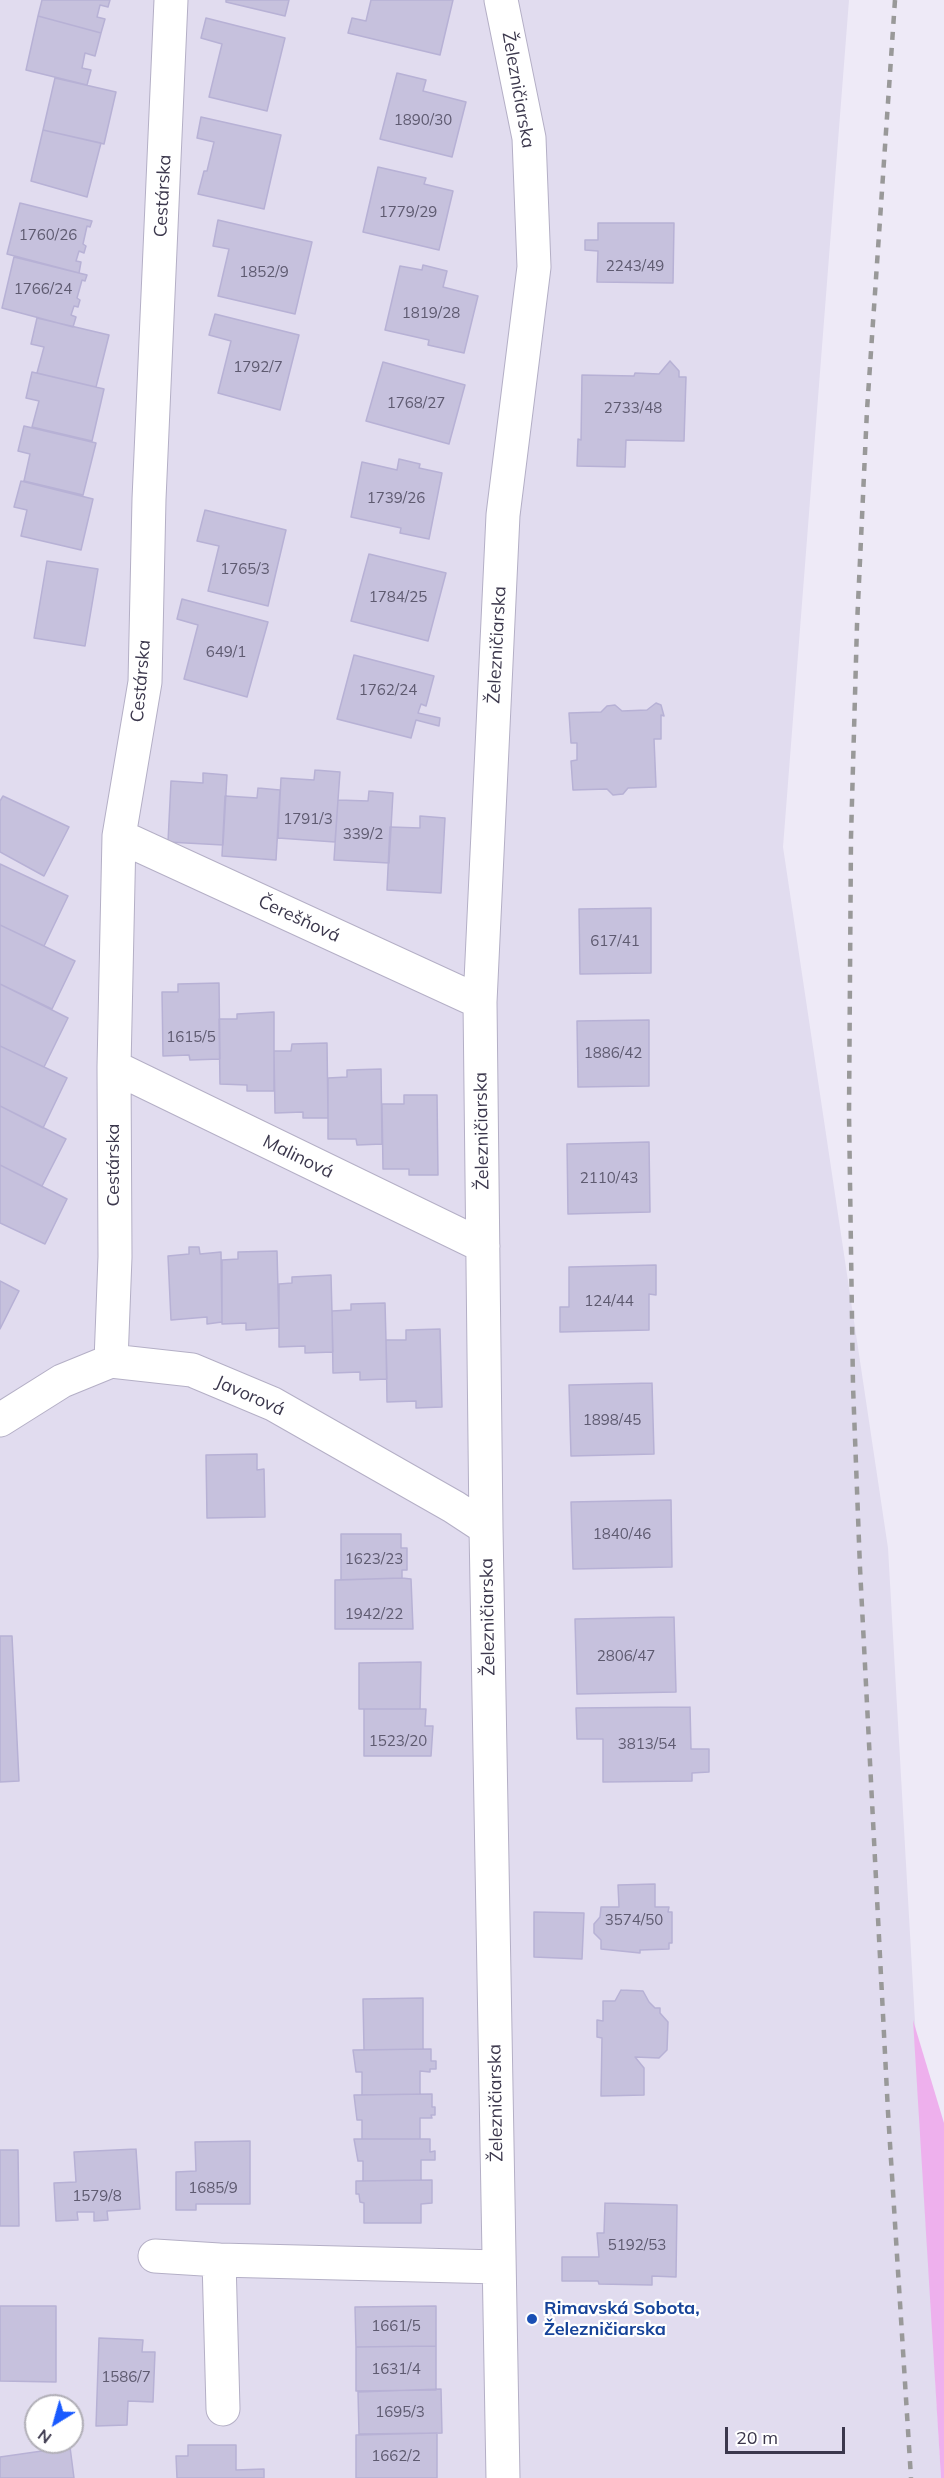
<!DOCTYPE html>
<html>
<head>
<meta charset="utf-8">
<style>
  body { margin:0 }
  #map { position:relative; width:944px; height:2478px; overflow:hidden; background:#eeeaf7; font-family:Mulish,sans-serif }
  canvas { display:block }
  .north { position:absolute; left:24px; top:2394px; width:60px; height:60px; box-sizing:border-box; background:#fff; border:2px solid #b1afb7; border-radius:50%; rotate:217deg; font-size:16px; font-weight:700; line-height:24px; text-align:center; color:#3b374c }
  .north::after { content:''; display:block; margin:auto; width:21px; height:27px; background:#195aff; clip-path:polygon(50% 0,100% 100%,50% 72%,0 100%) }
  .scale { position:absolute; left:725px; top:2427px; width:120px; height:27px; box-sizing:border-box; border:3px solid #3b374c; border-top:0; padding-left:8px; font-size:18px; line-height:21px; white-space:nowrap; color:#3b374c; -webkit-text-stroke:4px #fff; paint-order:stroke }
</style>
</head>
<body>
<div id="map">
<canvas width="944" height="2478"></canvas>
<div class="north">N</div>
<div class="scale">20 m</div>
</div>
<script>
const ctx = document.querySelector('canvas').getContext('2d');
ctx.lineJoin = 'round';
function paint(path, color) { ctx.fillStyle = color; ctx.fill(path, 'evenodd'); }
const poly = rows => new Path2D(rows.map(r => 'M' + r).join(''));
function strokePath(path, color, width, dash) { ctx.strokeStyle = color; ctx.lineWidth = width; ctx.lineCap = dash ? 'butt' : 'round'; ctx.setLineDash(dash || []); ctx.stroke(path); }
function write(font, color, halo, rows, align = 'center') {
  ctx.font = font + ' Mulish,sans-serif'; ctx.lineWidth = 4.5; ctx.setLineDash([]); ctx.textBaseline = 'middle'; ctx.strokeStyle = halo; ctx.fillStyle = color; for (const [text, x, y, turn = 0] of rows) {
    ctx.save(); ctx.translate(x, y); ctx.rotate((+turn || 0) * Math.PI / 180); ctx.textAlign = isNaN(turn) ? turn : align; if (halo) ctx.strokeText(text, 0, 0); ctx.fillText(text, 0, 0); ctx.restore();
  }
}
paint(poly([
  [0,0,849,0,783,847,888,1548,941,2478,0,2478],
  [36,2406,72,2406,72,2442,36,2442]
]), '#e1dcef');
paint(poly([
  [913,2020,944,2123,944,2478,941,2478]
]), '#eeb0ed');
const building = poly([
  [42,0,110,0,108,7,100,5,97,17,105,19,101,33,38,16,42,0],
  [226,0,289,0,285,16,226,2,226,0],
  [371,0,453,0,440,55,348,33,352,18,366,21,371,0],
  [38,16,101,33,95,56,85,53,82,68,91,70,87,85,26,70,38,16],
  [206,18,285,38,267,111,209,97,222,44,201,38,206,18],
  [397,73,426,80,423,91,466,102,452,157,380,139,397,73],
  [55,78,116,92,104,144,43,130,55,78],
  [201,117,281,135,264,209,198,194,204,171,207,171,214,142,197,138,201,117],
  [43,130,101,143,87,197,31,181,43,130],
  [378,167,426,178,424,184,453,191,439,250,363,232,378,167],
  [20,203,92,221,90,227,87,226,83,244,86,246,84,253,79,251,76,261,81,262,79,273,7,254,20,203],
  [218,220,312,242,295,314,218,296,229,249,213,246,218,220],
  [598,223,674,223,673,283,597,282,598,251,585,250,585,240,598,240,598,223],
  [14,257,87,275,85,281,82,280,77,298,80,300,78,307,74,306,71,315,76,317,73,327,2,308,14,257],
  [423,265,447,271,443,287,478,296,464,353,428,345,429,340,385,330,400,266,422,270,423,265],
  [215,314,299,335,280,410,218,393,231,341,209,335,215,314],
  [37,318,109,335,96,387,37,373,44,347,31,344,37,318],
  [670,361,679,371,679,377,686,377,684,441,626,440,625,467,577,466,578,439,581,440,582,375,634,376,635,373,659,374,670,361],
  [383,362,465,385,449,444,366,421,383,362],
  [32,372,104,389,92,441,32,427,39,401,26,398,32,372],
  [24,426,96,443,83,495,24,481,30,454,18,451,24,426],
  [399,459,420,464,419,468,442,473,429,539,400,533,401,528,351,517,362,462,397,470,399,459],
  [21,481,93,499,81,550,21,536,27,510,14,507,21,481],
  [205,510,286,530,268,606,208,591,219,546,197,541,205,510],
  [369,554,446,573,428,641,351,621,369,554],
  [47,561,98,569,85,646,34,638,47,561],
  [182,599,268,622,247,697,184,679,198,625,177,619,182,599],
  [354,655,434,676,426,706,421,704,418,713,440,718,439,726,416,720,411,738,337,719,354,655],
  [656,703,661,705,664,716,661,715,661,739,654,739,656,787,628,788,623,794,613,795,607,789,573,790,571,761,577,760,577,743,571,743,569,713,601,712,607,706,615,705,622,711,647,710,656,703],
  [315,770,340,772,335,842,278,838,281,778,314,780,315,770],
  [203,773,227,775,223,845,168,842,171,781,203,783,203,773],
  [258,788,280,790,276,860,222,856,225,796,257,798,258,788],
  [369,791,393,793,389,863,334,860,338,800,368,801,369,791],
  [3,796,69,827,44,876,0,852,0,801,3,796],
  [420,816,445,818,441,893,387,890,390,827,420,828,420,816],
  [0,864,68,896,44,946,0,925,0,864],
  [651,908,651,973,580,974,579,909,651,908],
  [0,925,75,961,52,1009,0,984,0,925],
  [219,983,220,1059,190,1060,189,1055,163,1056,162,992,178,992,178,984,219,983],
  [0,984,68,1018,44,1067,0,1046,0,984],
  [274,1012,274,1091,247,1091,247,1085,220,1084,219,1019,237,1019,237,1014,274,1012],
  [649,1020,649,1086,578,1087,577,1021,649,1020],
  [327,1043,328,1118,303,1118,303,1112,275,1113,274,1051,291,1051,292,1044,327,1043],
  [0,1046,67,1078,43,1128,0,1106,0,1046],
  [381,1069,382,1144,357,1145,356,1139,328,1139,328,1078,347,1077,347,1070,381,1069],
  [404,1095,437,1095,438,1175,409,1175,409,1169,383,1169,382,1104,404,1104,404,1095],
  [0,1106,66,1139,42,1186,0,1165,0,1106],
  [649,1142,650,1212,568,1214,567,1144,649,1142],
  [0,1165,67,1199,45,1244,0,1223,0,1165],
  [189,1247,199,1247,200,1254,221,1252,222,1322,207,1324,207,1317,171,1320,168,1256,189,1254,189,1247],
  [277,1251,279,1328,246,1330,246,1323,222,1324,222,1260,238,1259,238,1252,277,1251],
  [656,1265,656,1295,649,1294,649,1330,560,1332,560,1307,569,1307,569,1267,656,1265],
  [331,1275,333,1352,305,1353,305,1346,279,1347,279,1284,292,1283,292,1277,331,1275],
  [0,1281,19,1291,0,1329,0,1281],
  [385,1303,387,1379,360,1380,360,1372,333,1373,332,1311,351,1310,351,1304,385,1303],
  [440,1329,442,1407,416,1408,416,1401,387,1402,386,1340,406,1340,406,1330,440,1329],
  [652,1383,654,1454,571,1456,569,1385,652,1383],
  [257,1454,257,1470,264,1469,265,1517,207,1518,206,1455,257,1454],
  [671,1500,672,1567,573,1569,571,1502,671,1500],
  [341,1534,401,1534,401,1548,407,1548,407,1570,402,1570,402,1578,341,1580,341,1534],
  [402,1578,411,1579,413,1629,335,1629,335,1580,402,1578],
  [674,1617,676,1692,577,1694,575,1619,674,1617],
  [0,1636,12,1636,19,1781,0,1782,0,1636],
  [421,1662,420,1709,359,1709,359,1663,421,1662],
  [690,1707,691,1749,709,1749,709,1772,692,1773,692,1781,603,1782,603,1739,577,1739,576,1708,690,1707],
  [364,1709,426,1709,425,1726,433,1726,431,1756,364,1756,364,1709],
  [655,1884,655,1907,669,1907,668,1912,672,1912,672,1943,669,1943,669,1949,640,1950,640,1953,601,1949,601,1940,594,1933,594,1924,600,1917,601,1907,619,1907,618,1885,655,1884],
  [534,1912,584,1913,582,1959,534,1957,534,1912],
  [621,1990,643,1991,649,2002,655,2008,660,2008,660,2013,668,2022,667,2050,659,2058,635,2057,644,2068,644,2095,601,2096,602,2038,597,2037,597,2020,603,2021,603,2001,615,2001,621,1990],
  [423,1998,423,2049,364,2050,363,1999,423,1998],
  [431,2049,431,2061,436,2061,436,2069,430,2069,430,2072,420,2071,420,2094,362,2095,362,2072,356,2072,353,2050,431,2049],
  [432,2094,432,2107,435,2107,435,2115,431,2115,432,2118,420,2118,420,2139,362,2139,362,2120,357,2120,354,2095,432,2094],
  [354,2139,430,2139,430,2152,435,2151,435,2160,421,2160,421,2180,363,2181,363,2161,358,2161,354,2139],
  [250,2141,250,2204,196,2204,196,2210,176,2210,176,2172,196,2171,195,2142,250,2141],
  [136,2149,140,2209,107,2211,108,2220,94,2221,94,2212,77,2212,78,2220,56,2221,54,2183,76,2182,74,2152,136,2149],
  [0,2150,18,2150,19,2226,0,2226,0,2150],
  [432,2180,432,2203,421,2204,421,2223,364,2223,364,2203,360,2202,359,2194,356,2194,356,2181,432,2180],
  [605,2203,677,2205,676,2277,652,2276,652,2285,599,2284,598,2281,562,2281,562,2257,599,2257,597,2233,604,2233,605,2203],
  [0,2306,56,2306,56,2382,0,2381,0,2306],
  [436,2306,436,2346,356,2347,355,2307,436,2306],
  [99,2338,143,2340,142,2352,155,2352,153,2402,128,2401,127,2425,96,2426,99,2338],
  [436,2346,436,2390,356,2391,356,2347,436,2346],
  [441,2389,442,2433,359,2434,358,2392,441,2389],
  [437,2433,437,2478,356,2478,356,2435,437,2433],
  [188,2445,236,2445,236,2470,264,2469,264,2478,177,2478,176,2456,188,2456,188,2445],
  [70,2447,74,2478,0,2478,0,2457,70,2447]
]);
paint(building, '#c6c1dd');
strokePath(building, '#b7b1d5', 1.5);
const street = poly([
  [501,0,529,138,534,267,503,515,480,1002,486,1528,503,2478],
  [119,836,480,1002],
  [114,1067,483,1246],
  [111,1361,115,1257,114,1067,119,836,145,682,149,499,171,0],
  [0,1420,62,1381,111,1361,192,1370,273,1404,454,1507,486,1528],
  [155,2256,219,2260],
  [223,2409,219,2260,499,2267]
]);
strokePath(street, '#b4afc6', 35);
strokePath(street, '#fff', 33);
strokePath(poly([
  [895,0,867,410,857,625,851,837,849,1113,853,1386,860,1568,888,2112,911,2478]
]), '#999', 4.5, [8, 8]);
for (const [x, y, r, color] of [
  [532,2319,6,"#1a4fb4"]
]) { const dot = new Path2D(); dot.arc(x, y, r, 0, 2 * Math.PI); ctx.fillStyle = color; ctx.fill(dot); strokePath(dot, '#fff', 2); }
write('15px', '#5e5a70', null, [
  ["1890/30",423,120],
  ["1779/29",408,212],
  ["1760/26",48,235],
  ["2243/49",635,266],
  ["1852/9",264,272],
  ["1766/24",43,289],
  ["1819/28",431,313],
  ["1792/7",258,367],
  ["1768/27",416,403],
  ["2733/48",633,408],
  ["1739/26",396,498],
  ["1765/3",245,569],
  ["1784/25",398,597],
  ["649/1",226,652],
  ["1762/24",388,690],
  ["1791/3",308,819],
  ["339/2",363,834],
  ["617/41",615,941],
  ["1615/5",191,1037],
  ["1886/42",613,1053],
  ["2110/43",609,1178],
  ["124/44",609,1301],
  ["1898/45",612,1420],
  ["1840/46",622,1534],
  ["1623/23",374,1559],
  ["1942/22",374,1614],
  ["2806/47",626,1656],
  ["1523/20",398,1741],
  ["3813/54",647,1744],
  ["3574/50",634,1920],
  ["1685/9",213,2188],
  ["1579/8",97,2196],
  ["5192/53",637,2245],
  ["1661/5",396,2326],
  ["1631/4",396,2369],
  ["1586/7",126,2377],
  ["1695/3",400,2412],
  ["1662/2",396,2456]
]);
write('18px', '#3b374c', '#fff', [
  ["Železničiarska",518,90,80],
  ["Cestárska",163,196,-87],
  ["Železničiarska",497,645,-87],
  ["Cestárska",141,681,-85],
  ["Čerešňová",299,919,25],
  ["Železničiarska",482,1131,-91],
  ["Malinová",298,1157,26],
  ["Cestárska",114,1165,-90],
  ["Javorová",250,1396,24],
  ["Železničiarska",488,1617,-91],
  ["Železničiarska",496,2103,-91]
]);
write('bold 18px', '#164399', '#fff', [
  ["Rimavská Sobota,",544,2309],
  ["Železničiarska",544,2330]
], 'left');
</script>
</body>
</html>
